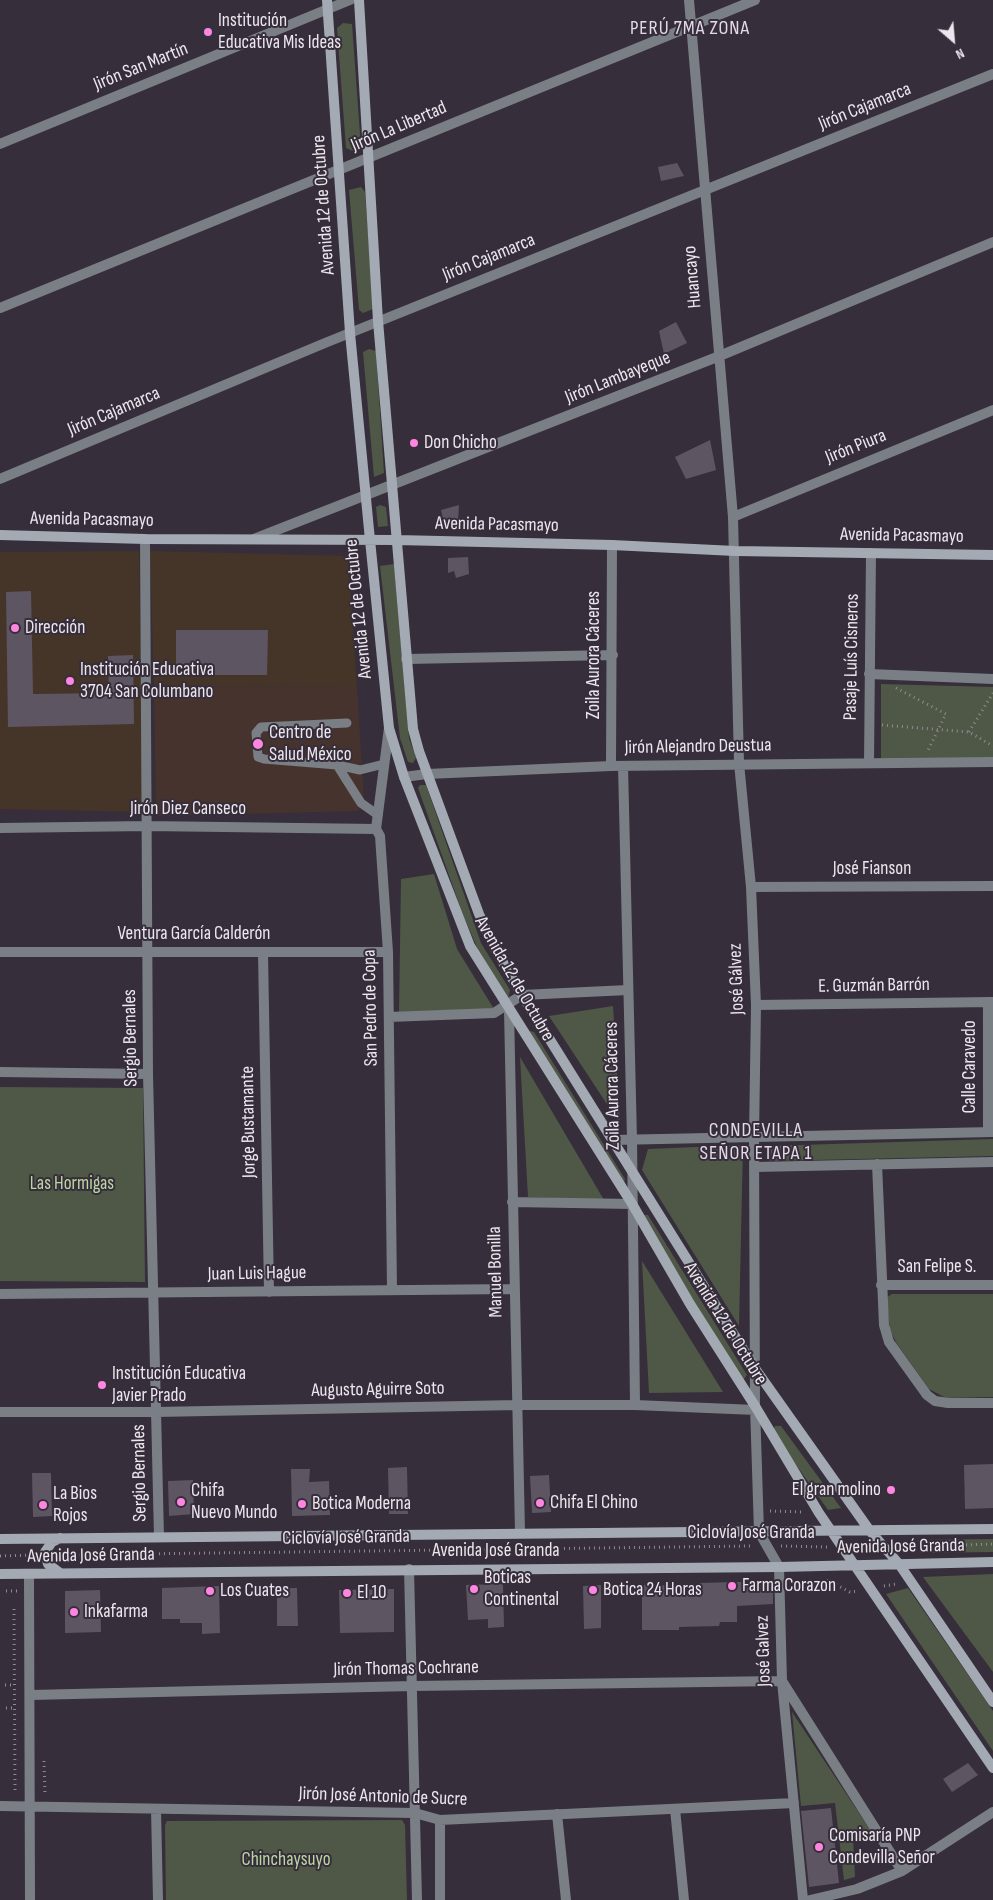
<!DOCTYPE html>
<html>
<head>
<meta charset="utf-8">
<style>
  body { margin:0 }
  #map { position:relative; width:993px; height:1900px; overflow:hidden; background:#362e3a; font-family:"Sofia Sans Condensed",sans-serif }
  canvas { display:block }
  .north { position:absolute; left:928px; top:15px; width:50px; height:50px; -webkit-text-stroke:4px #362e3a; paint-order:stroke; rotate:153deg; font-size:14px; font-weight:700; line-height:20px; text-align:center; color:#ece6ee }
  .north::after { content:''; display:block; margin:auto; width:18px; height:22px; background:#ece6ee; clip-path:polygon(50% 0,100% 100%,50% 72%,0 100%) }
</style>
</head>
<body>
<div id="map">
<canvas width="993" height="1900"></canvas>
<div class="north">N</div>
</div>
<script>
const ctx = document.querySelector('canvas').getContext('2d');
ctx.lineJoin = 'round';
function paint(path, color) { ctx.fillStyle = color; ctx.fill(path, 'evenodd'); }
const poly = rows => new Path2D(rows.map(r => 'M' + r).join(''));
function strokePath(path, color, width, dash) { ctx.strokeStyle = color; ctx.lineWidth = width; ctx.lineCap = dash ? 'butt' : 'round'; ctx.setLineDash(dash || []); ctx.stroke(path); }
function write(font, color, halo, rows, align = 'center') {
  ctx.font = font + ' "Sofia Sans Condensed",sans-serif'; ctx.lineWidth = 4; ctx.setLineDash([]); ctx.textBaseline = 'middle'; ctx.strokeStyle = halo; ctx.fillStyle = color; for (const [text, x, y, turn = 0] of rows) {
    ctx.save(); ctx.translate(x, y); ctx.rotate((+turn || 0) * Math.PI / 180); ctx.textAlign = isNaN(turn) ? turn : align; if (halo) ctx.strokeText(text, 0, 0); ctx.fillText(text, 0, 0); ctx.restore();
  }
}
paint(poly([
  [139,551,143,812,0,809,0,552],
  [150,551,348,556,357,687,154,686]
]), '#453529');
paint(poly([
  [154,686,357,687,364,801,358,811,156,816]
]), '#47332e');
paint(poly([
  [343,23,352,24,361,148,355,152,346,148,337,28],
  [361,187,365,192,373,309,363,313,359,310,349,190],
  [369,349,376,351,384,473,374,477,363,352],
  [380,505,386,507,388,526,378,527,376,507],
  [394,564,409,738,416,758,413,763,408,762,400,738,380,566],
  [881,684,993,687,993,759,881,760],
  [420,785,426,785,481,943,510,990,508,1000,479,952,462,912,418,788],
  [434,874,457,949,494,1009,399,1012,401,879],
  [613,1006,620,1124,549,1016],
  [530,1031,534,1032,625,1179,624,1183,528,1035],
  [520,1057,604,1200,528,1197],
  [0,1087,143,1088,145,1282,0,1281],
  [993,1139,993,1156,770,1161,768,1146],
  [743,1145,739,1326,642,1170,648,1149],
  [644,1215,648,1215,747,1375,744,1379,740,1379,641,1218],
  [642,1261,723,1392,649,1393],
  [892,1294,993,1294,993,1397,946,1398,929,1389,897,1344,890,1330,886,1298],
  [775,1426,781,1426,841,1508,828,1510,772,1431],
  [993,1539,993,1552,920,1553,918,1540],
  [993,1574,993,1672,923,1577],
  [908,1588,993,1711,993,1751,886,1594],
  [792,1712,871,1831,853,1837,855,1877,844,1880,835,1803,801,1806],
  [402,1820,405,1825,407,1900,166,1900,165,1825,167,1821]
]), '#4f5846');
paint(poly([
  [677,163,684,176,661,181,658,167],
  [676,322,687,343,664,354,659,331],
  [710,440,716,470,686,479,675,457],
  [459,505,458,521,444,524,441,510],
  [468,557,469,574,456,578,454,571,448,573,448,558],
  [31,591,33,694,109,693,108,656,133,655,134,724,8,727,6,592],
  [176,630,268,630,267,675,176,675],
  [993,1464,993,1508,965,1509,964,1465],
  [407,1467,408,1514,389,1514,388,1468],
  [291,1469,310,1469,309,1482,329,1481,330,1515,292,1516],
  [32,1473,51,1473,52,1516,33,1517],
  [549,1475,551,1512,532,1513,530,1476],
  [193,1480,194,1514,169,1516,168,1481],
  [737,1582,773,1582,773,1604,737,1606,737,1622,720,1622,719,1626,679,1627,679,1630,642,1630,642,1585,698,1586,698,1583],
  [503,1584,504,1627,488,1628,488,1619,468,1620,466,1585],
  [601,1585,601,1628,584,1629,583,1586],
  [219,1586,220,1633,202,1634,202,1623,180,1623,180,1619,162,1619,162,1588],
  [277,1588,297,1588,298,1626,277,1626],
  [394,1589,394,1632,340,1633,339,1590],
  [100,1590,101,1632,65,1633,65,1591],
  [968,1763,978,1775,952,1792,943,1779],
  [831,1808,839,1883,809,1887,801,1811]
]), '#5e5563');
strokePath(poly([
  [896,688,946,714,927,752],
  [882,725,969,732,993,746],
  [969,732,993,693],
  [770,1511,804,1512],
  [781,1546,827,1547],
  [901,1547,993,1544],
  [59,1555,752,1546],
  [0,1556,35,1555],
  [827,1580,850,1592,858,1591],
  [884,1586,897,1584],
  [6,1591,18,1591],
  [14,1609,15,1794],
  [5,1685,15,1685],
  [6,1708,15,1708],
  [44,1761,45,1795]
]), '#908993', 3, [1, 4]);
strokePath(poly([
  [347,723,261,727,256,733,258,757,264,759,337,765,360,770,384,764],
  [337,765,361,803,378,815]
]), '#7a7f85', 9);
strokePath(poly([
  [689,0,733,517,739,763,751,887,756,1005,754,1138,755,1406,759,1532,779,1567,782,1681,803,1900],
  [0,144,350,0],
  [0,308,755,0],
  [0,479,325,343,993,74],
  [733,517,993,410],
  [145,539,148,1074,159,1537],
  [254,539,717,357,993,242],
  [406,659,613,655],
  [869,674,993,679],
  [389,728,376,829,380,836,388,952,392,1290],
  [869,763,871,553],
  [611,766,612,545],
  [623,766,632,1139,635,1405],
  [404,777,427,774,611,766,993,762],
  [0,828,147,826,376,829],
  [751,887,993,886],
  [0,952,388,952],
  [263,952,269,1292],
  [756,1005,993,1002],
  [509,1010,520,1532],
  [389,1017,494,1013,522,995,628,990],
  [0,1072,148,1074],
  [988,1132,988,1002],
  [613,1140,993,1132],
  [877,1164,884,1325,889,1342,927,1395,935,1401,948,1403,993,1403],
  [755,1167,993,1162],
  [512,1202,632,1204],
  [881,1285,993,1285],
  [0,1294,514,1289],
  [0,1412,156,1412,517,1405,635,1405,756,1410],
  [409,1569,417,1900],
  [29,1574,30,1900],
  [31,1695,412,1686,782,1681,902,1871],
  [0,1806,415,1813,440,1820,794,1803],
  [156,1809,158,1900],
  [675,1809,684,1900],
  [557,1814,566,1900],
  [440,1820,440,1900],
  [810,1900,857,1889,902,1871,993,1812]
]), '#7a7f85', 10);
strokePath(poly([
  [327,0,350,333,370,540,389,728,404,777,470,946,631,1202,690,1304,755,1406,819,1513,993,1768],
  [359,0,378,321,413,729,419,751,479,914,494,947,522,995,756,1370,870,1531,899,1564,993,1702],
  [0,535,145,539,397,540,612,545,735,551,993,555],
  [0,1539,993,1529],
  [60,1573,48,1564,45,1552,52,1542,60,1538],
  [0,1574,779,1567,993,1562]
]), '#a3aab4', 10);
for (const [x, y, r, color] of [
  [208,32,5,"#fe85e0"],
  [414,443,5,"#fe85e0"],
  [15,628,5,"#fe85e0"],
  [70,681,5,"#fe85e0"],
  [258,744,6,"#fe85e0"],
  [102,1385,5,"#fe85e0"],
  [891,1490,5,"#fe85e0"],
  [181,1502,5,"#fe85e0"],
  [540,1503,5,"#fe85e0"],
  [302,1504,5,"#fe85e0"],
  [43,1505,5,"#fe85e0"],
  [732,1586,5,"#fe85e0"],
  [474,1589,5,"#fe85e0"],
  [593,1590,5,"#fe85e0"],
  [210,1591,5,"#fe85e0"],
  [347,1593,5,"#fe85e0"],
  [74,1612,5,"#fe85e0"],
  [819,1847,5,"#fe85e0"]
]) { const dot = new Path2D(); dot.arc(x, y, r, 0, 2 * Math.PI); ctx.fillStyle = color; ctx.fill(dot); strokePath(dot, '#362e3a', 2); }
write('19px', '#ece6ee', '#362e3a', [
  ["Institución",218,21],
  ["Educativa Mis Ideas",218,43],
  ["Don Chicho",424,443],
  ["Dirección",25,628],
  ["Institución Educativa",80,670],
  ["3704 San Columbano",80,692],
  ["Centro de",269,733],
  ["Salud México",269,755],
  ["Institución Educativa",112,1374],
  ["Javier Prado",112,1396],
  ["El gran molino",881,1490,"right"],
  ["Chifa",191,1491],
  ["Nuevo Mundo",191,1513],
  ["La Bios",53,1494],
  ["Rojos",53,1516],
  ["Chifa El Chino",550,1503],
  ["Botica Moderna",312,1504],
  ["Boticas",484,1578],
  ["Continental",484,1600],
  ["Farma Corazon",742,1586],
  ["Botica 24 Horas",603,1590],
  ["Los Cuates",220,1591],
  ["El 10",357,1593],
  ["Inkafarma",84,1612],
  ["Comisaría PNP",829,1836],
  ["Condevilla Señor",829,1858]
], 'left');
write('19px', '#ece6ee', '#362e3a', [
  ["Jirón San Martín",141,67,-22],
  ["Jirón Cajamarca",865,107,-22],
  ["Jirón La Libertad",399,127,-23],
  ["Avenida 12 de Octubre",324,205,-94],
  ["Jirón Cajamarca",489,258,-22],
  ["Huancayo",693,277,-95],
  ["Jirón Lambayeque",618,378,-22],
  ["Jirón Cajamarca",114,412,-23],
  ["Jirón Piura",856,447,-22],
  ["Avenida Pacasmayo",92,520,1],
  ["Avenida Pacasmayo",497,525,1],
  ["Avenida Pacasmayo",902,536,1],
  ["Avenida 12 de Octubre",359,609,-96],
  ["Zoila Aurora Cáceres",594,655,-90],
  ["Pasaje Luís Cisneros",852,657,-89],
  ["Jirón Alejandro Deustua",698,747,-1],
  ["Jirón Diez Canseco",188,809],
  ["José Fianson",872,869],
  ["Ventura García Calderón",194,934],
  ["Avenida 12 de Octubre",514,979,60],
  ["José Gálvez",737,979,-92],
  ["E. Guzmán Barrón",874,986,-1],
  ["San Pedro de Copa",371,1008,-91],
  ["Sergio Bernales",131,1038,-91],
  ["Calle Caravedo",970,1067,-90],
  ["Zoila Aurora Cáceres",613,1086,-91],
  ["Jorge Bustamante",249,1122,-91],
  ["San Felipe S.",937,1267],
  ["Manuel Bonilla",496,1272,-91],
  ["Juan Luis Hague",257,1274,-1],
  ["Avenida 12 de Octubre",725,1324,58],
  ["Augusto Aguirre Soto",378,1390,-1],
  ["Sergio Bernales",140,1473,-91],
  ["Ciclovía José Granda",751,1533],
  ["Ciclovía José Granda",346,1538,-1],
  ["Avenida José Granda",901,1547,-1],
  ["Avenida José Granda",496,1551],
  ["Avenida José Granda",91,1556,-1],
  ["José Galvez",764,1651,-92],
  ["Jirón Thomas Cochrane",406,1669,-1],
  ["Jirón José Antonio de Sucre",383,1797,2]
]);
write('19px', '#bbd8a3', '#362e3a', [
  ["Las Hormigas",72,1184],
  ["Chinchaysuyo",286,1860]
]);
ctx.letterSpacing = '1px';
write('20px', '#e4d9e9', '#362e3a', [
  ["PERÚ 7MA ZONA",690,29],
  ["CONDEVILLA",756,1131],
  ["SEÑOR ETAPA 1",756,1154]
]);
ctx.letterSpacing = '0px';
</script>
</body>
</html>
